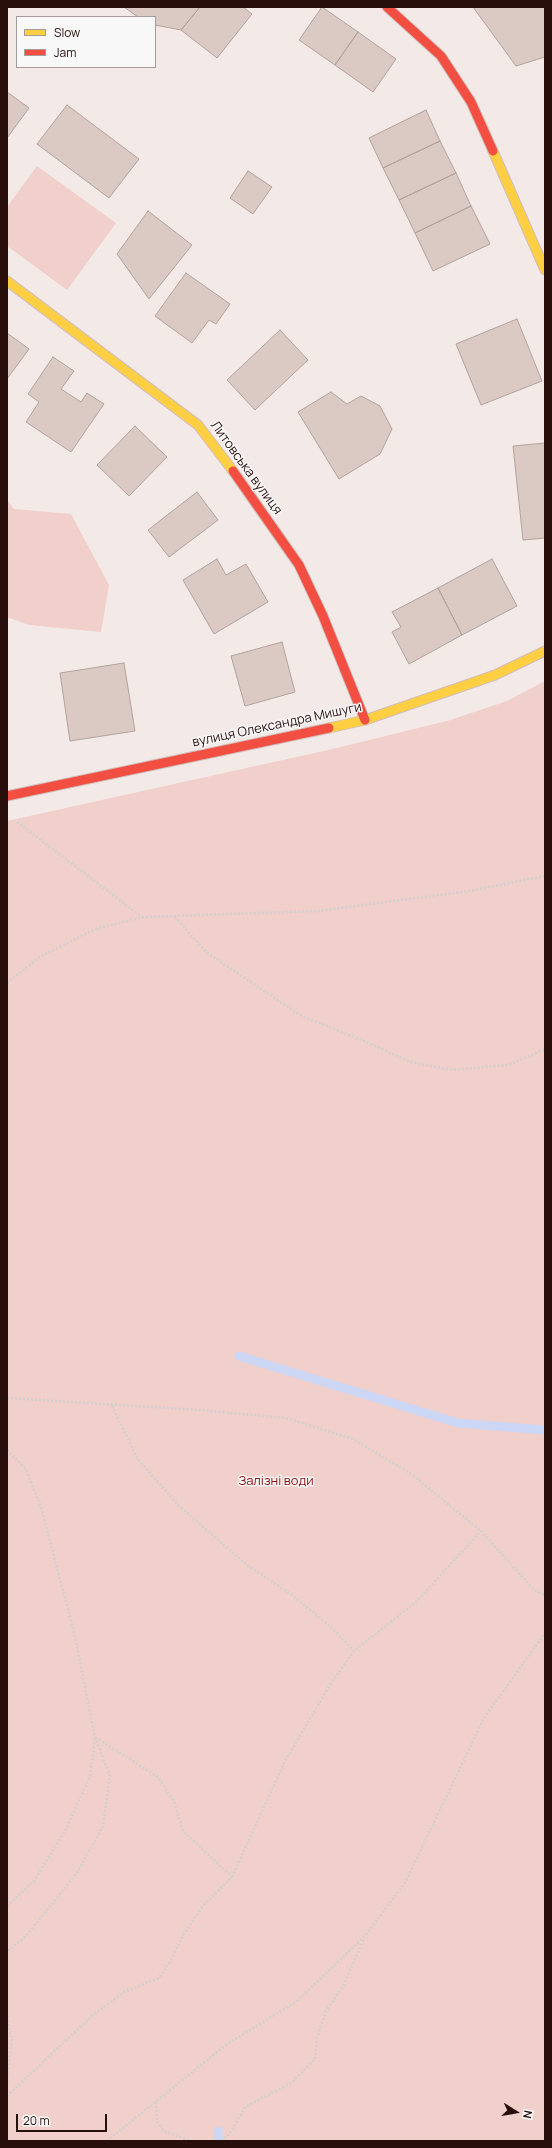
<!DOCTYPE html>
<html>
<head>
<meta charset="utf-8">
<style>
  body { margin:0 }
  #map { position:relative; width:552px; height:2148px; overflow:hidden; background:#f3eae8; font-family:Manrope,sans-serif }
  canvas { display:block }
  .frame { position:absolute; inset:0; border:8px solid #290f0c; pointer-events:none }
  .legend { position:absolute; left:16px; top:16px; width:140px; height:52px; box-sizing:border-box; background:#f8f8f8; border:1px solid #a59b9a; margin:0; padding:5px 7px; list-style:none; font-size:12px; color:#290f0c }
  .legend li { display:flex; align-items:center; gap:8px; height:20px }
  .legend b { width:20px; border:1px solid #a59b9a }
  .north { position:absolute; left:496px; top:2092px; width:40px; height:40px; -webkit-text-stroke:3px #f8f8f8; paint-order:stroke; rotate:101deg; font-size:11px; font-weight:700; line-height:16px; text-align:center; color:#290f0c }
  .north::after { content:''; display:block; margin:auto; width:14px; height:18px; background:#290f0c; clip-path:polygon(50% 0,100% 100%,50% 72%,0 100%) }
  .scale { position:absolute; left:16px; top:2114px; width:91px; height:18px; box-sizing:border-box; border:2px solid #290f0c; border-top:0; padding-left:5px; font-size:12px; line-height:14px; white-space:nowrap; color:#290f0c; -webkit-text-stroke:3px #f8f8f8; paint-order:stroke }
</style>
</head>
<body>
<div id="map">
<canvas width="552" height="2148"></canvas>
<div class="frame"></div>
<ul class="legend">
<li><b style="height:5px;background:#ffcf43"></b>Slow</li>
<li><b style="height:5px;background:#f24e42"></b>Jam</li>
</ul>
<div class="north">N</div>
<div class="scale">20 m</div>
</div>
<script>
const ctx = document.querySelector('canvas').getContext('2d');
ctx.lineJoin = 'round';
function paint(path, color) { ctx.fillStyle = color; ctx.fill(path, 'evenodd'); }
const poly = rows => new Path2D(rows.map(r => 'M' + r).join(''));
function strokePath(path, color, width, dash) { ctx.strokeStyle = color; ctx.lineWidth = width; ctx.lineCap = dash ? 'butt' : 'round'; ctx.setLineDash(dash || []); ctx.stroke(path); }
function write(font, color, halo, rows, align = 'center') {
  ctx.font = font + ' Manrope,sans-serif'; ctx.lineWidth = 3; ctx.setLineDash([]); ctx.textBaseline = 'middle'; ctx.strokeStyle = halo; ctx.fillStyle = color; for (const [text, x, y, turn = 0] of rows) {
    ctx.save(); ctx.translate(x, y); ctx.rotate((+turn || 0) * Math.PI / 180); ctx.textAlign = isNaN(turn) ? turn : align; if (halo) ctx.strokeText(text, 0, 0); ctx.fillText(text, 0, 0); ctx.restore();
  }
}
paint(poly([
  [37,166,116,223,67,290,7,246,7,207],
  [7,500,14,509,71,514,109,585,101,632,29,625,7,617],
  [545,681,545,2141,7,2141,7,821,328,750,447,721,507,701]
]), '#f1cfca');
strokePath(poly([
  [239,1356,458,1423,545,1430],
  [218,2131,219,2141]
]), '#ccd6f5', 9);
const building = poly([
  [124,7,200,7,181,30,155,25,155,17,138,17,124,7],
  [200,7,243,7,252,14,217,58,181,30,200,7],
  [322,7,358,32,335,65,299,40,322,7],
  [473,7,545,7,545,57,516,66,473,7],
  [358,32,396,59,373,92,335,65,358,32],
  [7,92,29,108,7,138,7,92],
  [67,105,139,159,109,198,37,144,67,105],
  [426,110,440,141,383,168,369,138,426,110],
  [440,141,456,173,399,200,383,168,440,141],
  [248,171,272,187,253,214,230,198,248,171],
  [456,173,471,206,415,233,399,200,456,173],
  [471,206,490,244,433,271,415,233,471,206],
  [148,211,192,245,149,299,117,254,148,211],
  [186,273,230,304,216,324,209,320,192,343,155,316,186,273],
  [517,319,542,381,481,405,456,344,517,319],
  [280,330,308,360,255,410,227,380,280,330],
  [7,333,29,349,7,379,7,333],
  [53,357,74,371,61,389,81,402,87,393,104,404,71,452,26,422,39,402,28,394,53,357],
  [331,392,347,404,361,396,380,406,392,429,380,454,339,479,298,412,331,392],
  [135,426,167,457,129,496,97,465,135,426],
  [545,443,545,538,523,540,513,446,545,443],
  [197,492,218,520,169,557,148,530,197,492],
  [217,559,226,575,246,564,268,602,214,634,183,580,217,559],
  [492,559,517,606,462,635,438,588,492,559],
  [438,588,462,635,409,664,392,632,401,627,392,612,438,588],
  [282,642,295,692,245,706,231,656,282,642],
  [124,663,135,731,70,741,60,673,124,663]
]);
paint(building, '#dbcac3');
strokePath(building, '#b2a29c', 1);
const slow = poly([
  [493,151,545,270],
  [7,281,198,425,233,471],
  [329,728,365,720,495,675,545,651]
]);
const jam = poly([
  [387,7,441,56,471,102,493,151],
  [233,471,299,565,323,616,365,720],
  [7,796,329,728]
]);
strokePath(slow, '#d0bebb', 11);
strokePath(jam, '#d0bebb', 11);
strokePath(poly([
  [17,822,142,917],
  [175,917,206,952,300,1015,369,1043,410,1062,452,1070,509,1065,545,1049],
  [7,983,38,958,95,929,143,917,318,911,469,891,545,876],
  [7,1398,199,1410,286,1418,353,1439,410,1473,481,1531,535,1591,545,1595],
  [112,1406,137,1458,178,1505,248,1566,292,1595,331,1627,354,1651],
  [7,1450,25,1468,40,1504,74,1632,95,1737,110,1776,103,1826,77,1873,26,1936,7,1952],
  [7,1906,34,1881,65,1831,90,1777,95,1737,158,1777,174,1802,183,1831,232,1877],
  [7,2016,12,2041,7,2078],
  [7,2096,92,2016,124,1992,159,1978,170,1962,184,1934,202,1907,232,1877,285,1761,330,1685,354,1651,416,1602,481,1531],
  [156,2102,157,2122,164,2131,191,2141],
  [107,2141,227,2044,296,2002,365,1936,405,1883,484,1718,545,1633],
  [221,2141,230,2133,245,2107,291,2083,315,2059,317,2038,326,2011,343,1986,364,1939]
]), '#d4d0ce', 2.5, [2, 2]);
strokePath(slow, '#ffcf43', 9);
strokePath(jam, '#f24e42', 9);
write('13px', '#290f0c', '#f8f8f8', [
  ["Литовська вулиця",246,468,54],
  ["вулиця Олександра Мишуги",277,725,-12]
]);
write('13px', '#890d0f', '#f8f8f8', [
  ["Залізні води",276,1481]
]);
</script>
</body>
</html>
